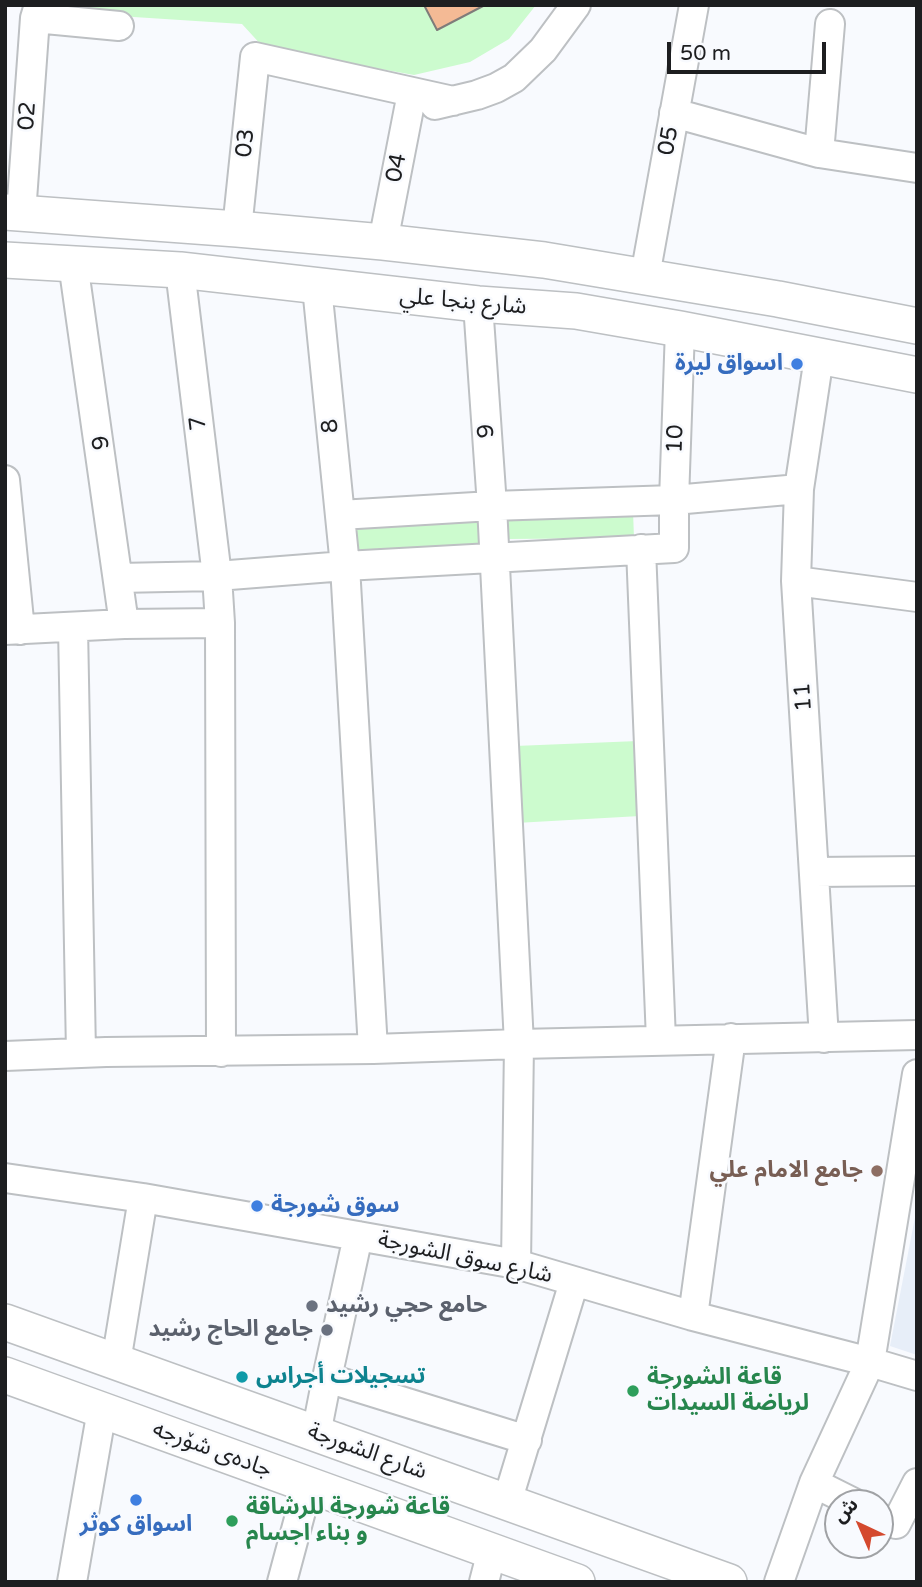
<!DOCTYPE html>
<html>
<head>
<meta charset="utf-8">
<style>
  body { margin:0 }
  #map { position:relative; width:922px; height:1587px; overflow:hidden; background:#f8fafe; font-family:"Varela Round","Noto Sans Arabic",sans-serif }
  canvas { display:block }
  .frame { position:absolute; inset:0; border:7px solid #1d1e20; pointer-events:none }
  .north { position:absolute; left:824px; top:1489px; width:70px; height:70px; box-sizing:border-box; background:#f8fafe; border:2px solid #a0a2a5; border-radius:50%; rotate:316deg; font-size:19px; font-weight:700; line-height:28px; text-align:center; color:#1d1e20 }
  .north::after { content:''; display:block; margin:auto; width:24px; height:32px; background:#d4492e; clip-path:polygon(50% 0,100% 100%,50% 72%,0 100%) }
  .scale { position:absolute; left:667px; top:42px; width:159px; height:32px; box-sizing:border-box; border:4px solid #1d1e20; border-top:0; padding-left:9px; font-size:21px; line-height:24px; white-space:nowrap; color:#1d1e20; -webkit-text-stroke:5px #f8fafe; paint-order:stroke }
</style>
</head>
<body>
<div id="map">
<canvas width="922" height="1587"></canvas>
<div class="frame"></div>
<div class="north">ش</div>
<div class="scale">50 m</div>
</div>
<script>
const ctx = document.querySelector('canvas').getContext('2d');
ctx.lineJoin = 'round';
function paint(path, color) { ctx.fillStyle = color; ctx.fill(path, 'evenodd'); }
const poly = rows => new Path2D(rows.map(r => 'M' + r).join(''));
function strokePath(path, color, width, dash) { ctx.strokeStyle = color; ctx.lineWidth = width; ctx.lineCap = dash ? 'butt' : 'round'; ctx.setLineDash(dash || []); ctx.stroke(path); }
function write(font, color, halo, rows, align = 'center') {
  ctx.font = font + ' "Varela Round","Noto Sans Arabic",sans-serif'; ctx.lineWidth = 5; ctx.setLineDash([]); ctx.textBaseline = 'middle'; ctx.strokeStyle = halo; ctx.fillStyle = color; for (const [text, x, y, turn = 0] of rows) {
    ctx.save(); ctx.translate(x, y); ctx.rotate((+turn || 0) * Math.PI / 180); ctx.textAlign = isNaN(turn) ? turn : align; if (halo) ctx.strokeText(text, 0, 0); ctx.fillText(text, 0, 0); ctx.restore();
  }
}
paint(poly([
  [917,1207,917,1355,890,1346]
]), '#e7eef8');
paint(poly([
  [5,5,536,5,509,39,470,62,414,75,264,48,242,24,103,15],
  [633,511,634,538,508,539,506,515],
  [481,516,482,544,353,550,351,525],
  [638,741,640,816,516,823,515,746]
]), '#ccfbce');
const building = poly([
  [424,5,485,5,437,30,424,5]
]);
paint(building, '#f4ba95');
strokePath(building, '#7f7c7a', 2);
const minor = poly([
  [35,18,119,26],
  [435,105,477,95,496,88,514,78,543,50,576,5],
  [674,113,819,153,917,168],
  [819,153,830,24],
  [21,214,35,18,39,5],
  [237,229,255,57,453,101],
  [383,242,412,93],
  [73,263,124,624],
  [180,270,217,576,220,623,221,1052],
  [645,276,694,5],
  [317,287,345,566,373,1049],
  [478,304,492,506,519,1044,516,1264],
  [819,357,799,489,796,581,824,1038],
  [5,480,20,630],
  [340,515,492,506,674,500,799,489],
  [641,549,661,1040],
  [118,578,217,576,345,566,674,548,674,500,680,329],
  [796,581,917,597],
  [73,627,81,1053],
  [5,630,124,624,220,623],
  [815,872,917,871],
  [5,1056,106,1052,373,1049,519,1044,917,1035],
  [5,1178,143,1198,516,1264,693,1316,870,1362,917,1376],
  [693,1316,731,1038],
  [116,1362,143,1198],
  [327,1378,527,1440],
  [316,1434,327,1378,358,1236],
  [814,1483,854,1503],
  [507,1502,574,1282],
  [896,1524,917,1483],
  [72,1582,102,1410],
  [282,1582,308,1485],
  [484,1582,492,1551],
  [779,1582,814,1483,870,1362,917,1074]
]);
const major = poly([
  [5,212,237,229,383,242,544,260,778,299,917,326],
  [5,260,180,270,478,304,576,311,680,329,917,375],
  [5,1322,729,1582],
  [5,1375,577,1582]
]);
strokePath(minor, '#bdc0c3', 32);
strokePath(major, '#bdc0c3', 38);
strokePath(minor, '#fff', 28);
strokePath(major, '#fff', 35);
for (const [x, y, r, color] of [
  [797,364,7,"#3f7fe0"],
  [877,1171,7,"#8d6e63"],
  [257,1206,7,"#3f7fe0"],
  [312,1306,7,"#6b7280"],
  [327,1330,7,"#6b7280"],
  [242,1377,7,"#0f9aa8"],
  [633,1391,7,"#2e9e5b"],
  [136,1500,7,"#3f7fe0"],
  [232,1521,7,"#2e9e5b"]
]) { const dot = new Path2D(); dot.arc(x, y, r, 0, 2 * Math.PI); ctx.fillStyle = color; ctx.fill(dot); strokePath(dot, '#f8fafe', 2.5); }
write('23px', '#1d1e20', '#f8fafe', [
  ["02",28,116,-86],
  ["05",669,141,-80],
  ["03",246,143,-84],
  ["04",397,168,-79],
  ["شارع بنجا علي",463,302,5],
  ["7",199,423,-97],
  ["8",331,426,-96],
  ["9",487,431,-94],
  ["10",676,439,-88],
  ["6",98,443,82],
  ["11",804,697,-94],
  ["شارع سوق الشورجة",465,1258,12],
  ["جادەی شۆرجە",212,1450,20],
  ["شارع الشورجة",367,1452,20]
]);
write('bold 23px', '#366cbe', '#f8fafe', [
  ["اسواق ليرة",783,364],
  ["سوق شورجة",271,1206,"left"],
  ["اسواق كوثر",136,1525,"center"]
], 'right');
write('bold 23px', '#785e54', '#f8fafe', [
  ["جامع الامام علي",863,1171]
], 'right');
write('bold 23px', '#5b616d', '#f8fafe', [
  ["حامع حجي رشيد",326,1306],
  ["جامع الحاج رشيد",313,1330,"right"]
], 'left');
write('bold 23px', '#0d838f', '#f8fafe', [
  ["تسجيلات أجراس",256,1377]
], 'left');
write('bold 23px', '#27864d', '#f8fafe', [
  ["قاعة الشورجة",647,1378],
  ["لرياضة السيدات",647,1404],
  ["قاعة شورجة للرشاقة",246,1508],
  ["و بناء اجسام",246,1534]
], 'left');
</script>
</body>
</html>
